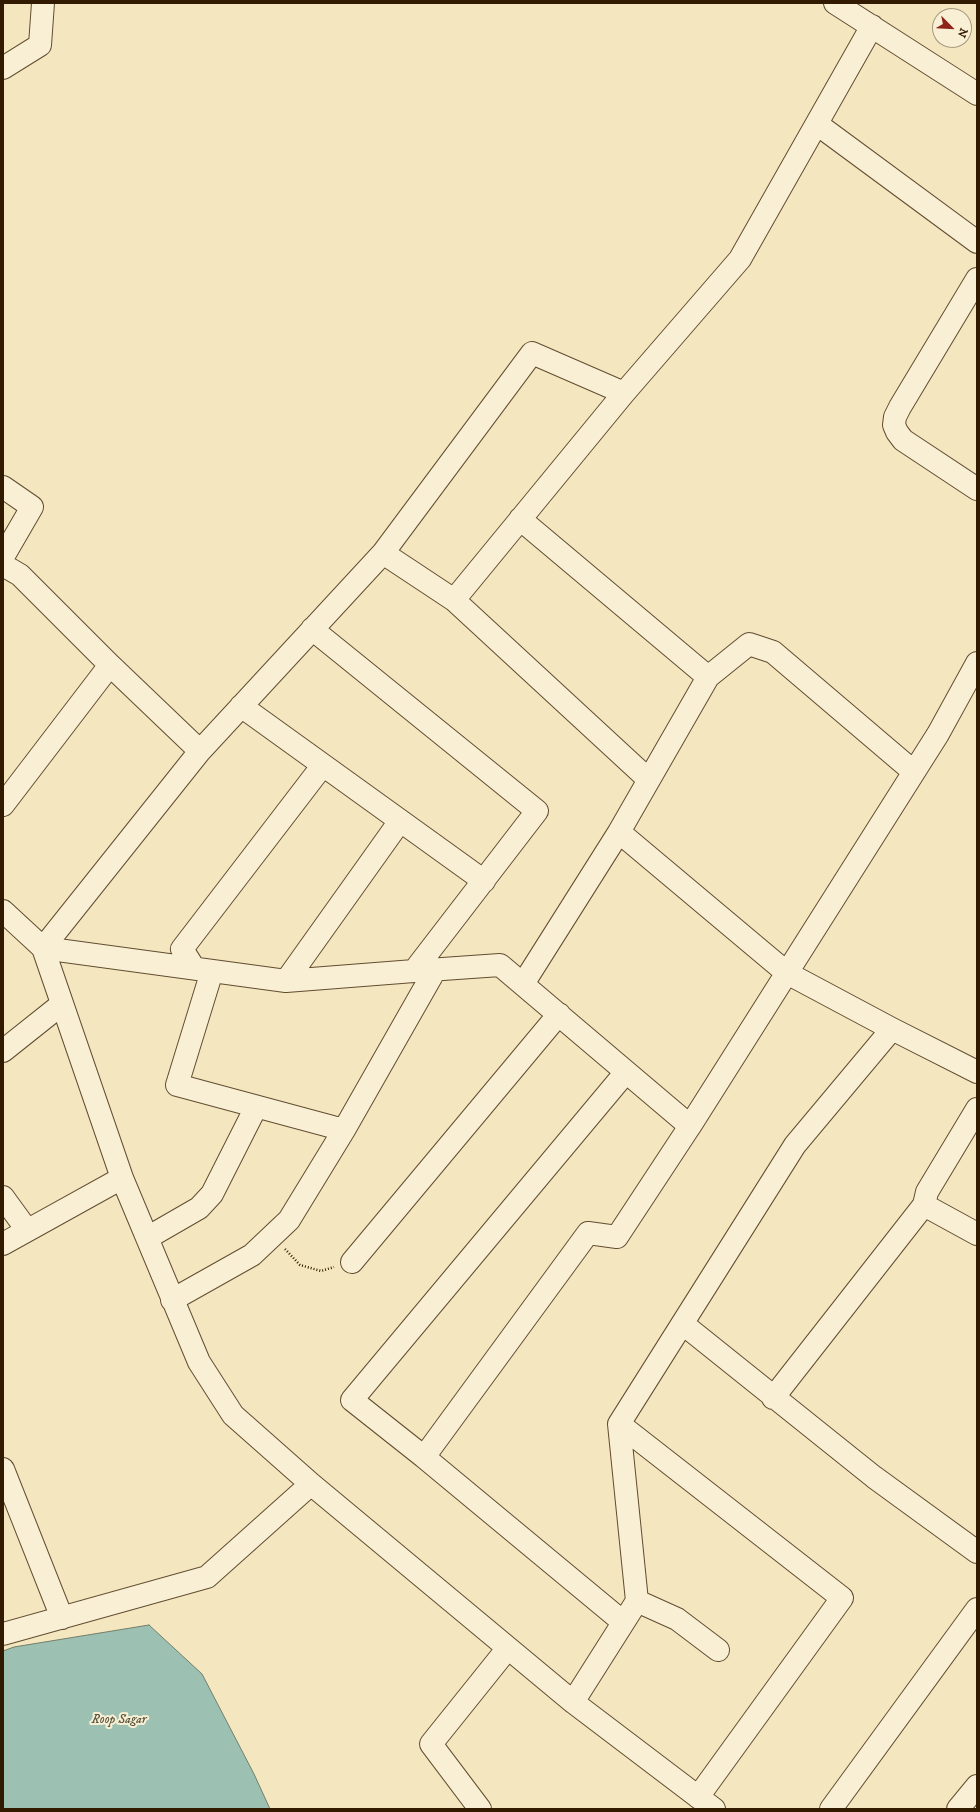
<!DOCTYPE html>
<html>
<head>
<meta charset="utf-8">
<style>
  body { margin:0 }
  #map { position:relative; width:980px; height:1812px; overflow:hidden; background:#f4e6bf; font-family:"IM FELL DW Pica",serif }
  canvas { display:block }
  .frame { position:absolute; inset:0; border:4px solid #321a00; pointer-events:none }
  .north { position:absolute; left:932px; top:8px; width:40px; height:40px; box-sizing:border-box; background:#f8efd5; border:1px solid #a99a80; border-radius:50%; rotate:114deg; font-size:11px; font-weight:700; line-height:16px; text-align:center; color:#321a00 }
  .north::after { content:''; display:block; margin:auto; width:14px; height:18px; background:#8f2418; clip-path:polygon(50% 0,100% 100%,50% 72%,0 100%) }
</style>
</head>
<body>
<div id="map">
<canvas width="980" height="1812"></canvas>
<div class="frame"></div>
<div class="north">N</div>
</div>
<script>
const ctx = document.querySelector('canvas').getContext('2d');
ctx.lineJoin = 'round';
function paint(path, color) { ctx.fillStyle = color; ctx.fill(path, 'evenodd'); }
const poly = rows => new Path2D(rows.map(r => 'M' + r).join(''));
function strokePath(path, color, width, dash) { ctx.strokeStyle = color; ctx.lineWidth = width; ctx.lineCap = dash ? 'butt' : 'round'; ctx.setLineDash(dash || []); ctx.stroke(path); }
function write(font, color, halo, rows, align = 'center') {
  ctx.font = font + ' "IM FELL DW Pica",serif'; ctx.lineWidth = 4; ctx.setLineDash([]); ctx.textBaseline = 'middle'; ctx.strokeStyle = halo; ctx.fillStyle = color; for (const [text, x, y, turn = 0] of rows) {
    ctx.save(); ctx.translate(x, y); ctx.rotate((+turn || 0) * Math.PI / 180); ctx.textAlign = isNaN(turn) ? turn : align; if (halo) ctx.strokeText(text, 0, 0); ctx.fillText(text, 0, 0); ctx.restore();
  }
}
const water = poly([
  [149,1625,202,1674,254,1774,270,1809,3,1809,3,1651,14,1647,149,1625]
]);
paint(water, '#9cc0b1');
strokePath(water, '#727e6a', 1);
const minor = poly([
  [835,3,977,94],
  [3,68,40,45,43,3],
  [817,124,977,242],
  [977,279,900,407,895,417,894,425,897,432,903,440,977,489],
  [3,487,32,507,3,557],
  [520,519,708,677,619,832],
  [383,553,454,600,624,393],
  [3,565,20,575,110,665,200,751,43,948],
  [454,600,649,780],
  [708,677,749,644,773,652,914,772],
  [241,706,484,881],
  [200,751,383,553,532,353,624,393,740,259,872,26],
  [3,805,110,665],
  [3,911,43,948,122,1178,199,1362,233,1415,311,1484,573,1702,714,1809],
  [43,948,286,981,414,971,537,811,312,629],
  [194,968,182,949,323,765],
  [212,971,177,1085,344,1130],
  [414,971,500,965,690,1126,938,734,977,663],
  [286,981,400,821],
  [523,984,619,832,787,973,892,1029,977,1072],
  [3,1051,62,1004],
  [626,1072,352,1400,424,1457,588,1233,617,1237,690,1126],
  [3,1197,27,1230],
  [924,1205,977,1234],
  [147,1238,199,1208,212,1194,256,1107],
  [3,1244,122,1178],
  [352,1262,559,1014],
  [172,1300,252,1255,289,1220,344,1130,435,970],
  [683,1324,874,1477,977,1552],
  [773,1398,924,1205,927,1192,977,1109],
  [619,1424,842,1598,698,1797],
  [424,1457,623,1622],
  [3,1469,62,1618],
  [637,1601,677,1619,718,1650],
  [3,1634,207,1577,311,1484],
  [573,1702,637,1601,619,1424,795,1145,892,1029],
  [480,1809,431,1744,508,1648],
  [831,1809,977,1609],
  [958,1809,977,1786]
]);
strokePath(minor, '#624d30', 24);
strokePath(poly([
  [285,1249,300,1265,321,1271,334,1267]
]), '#321a00', 2.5, [1, 2]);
strokePath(minor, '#f8efd5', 22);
write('italic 13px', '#57543e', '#f8efd5', [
  ["Roop Sagar",119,1720]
]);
</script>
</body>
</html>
